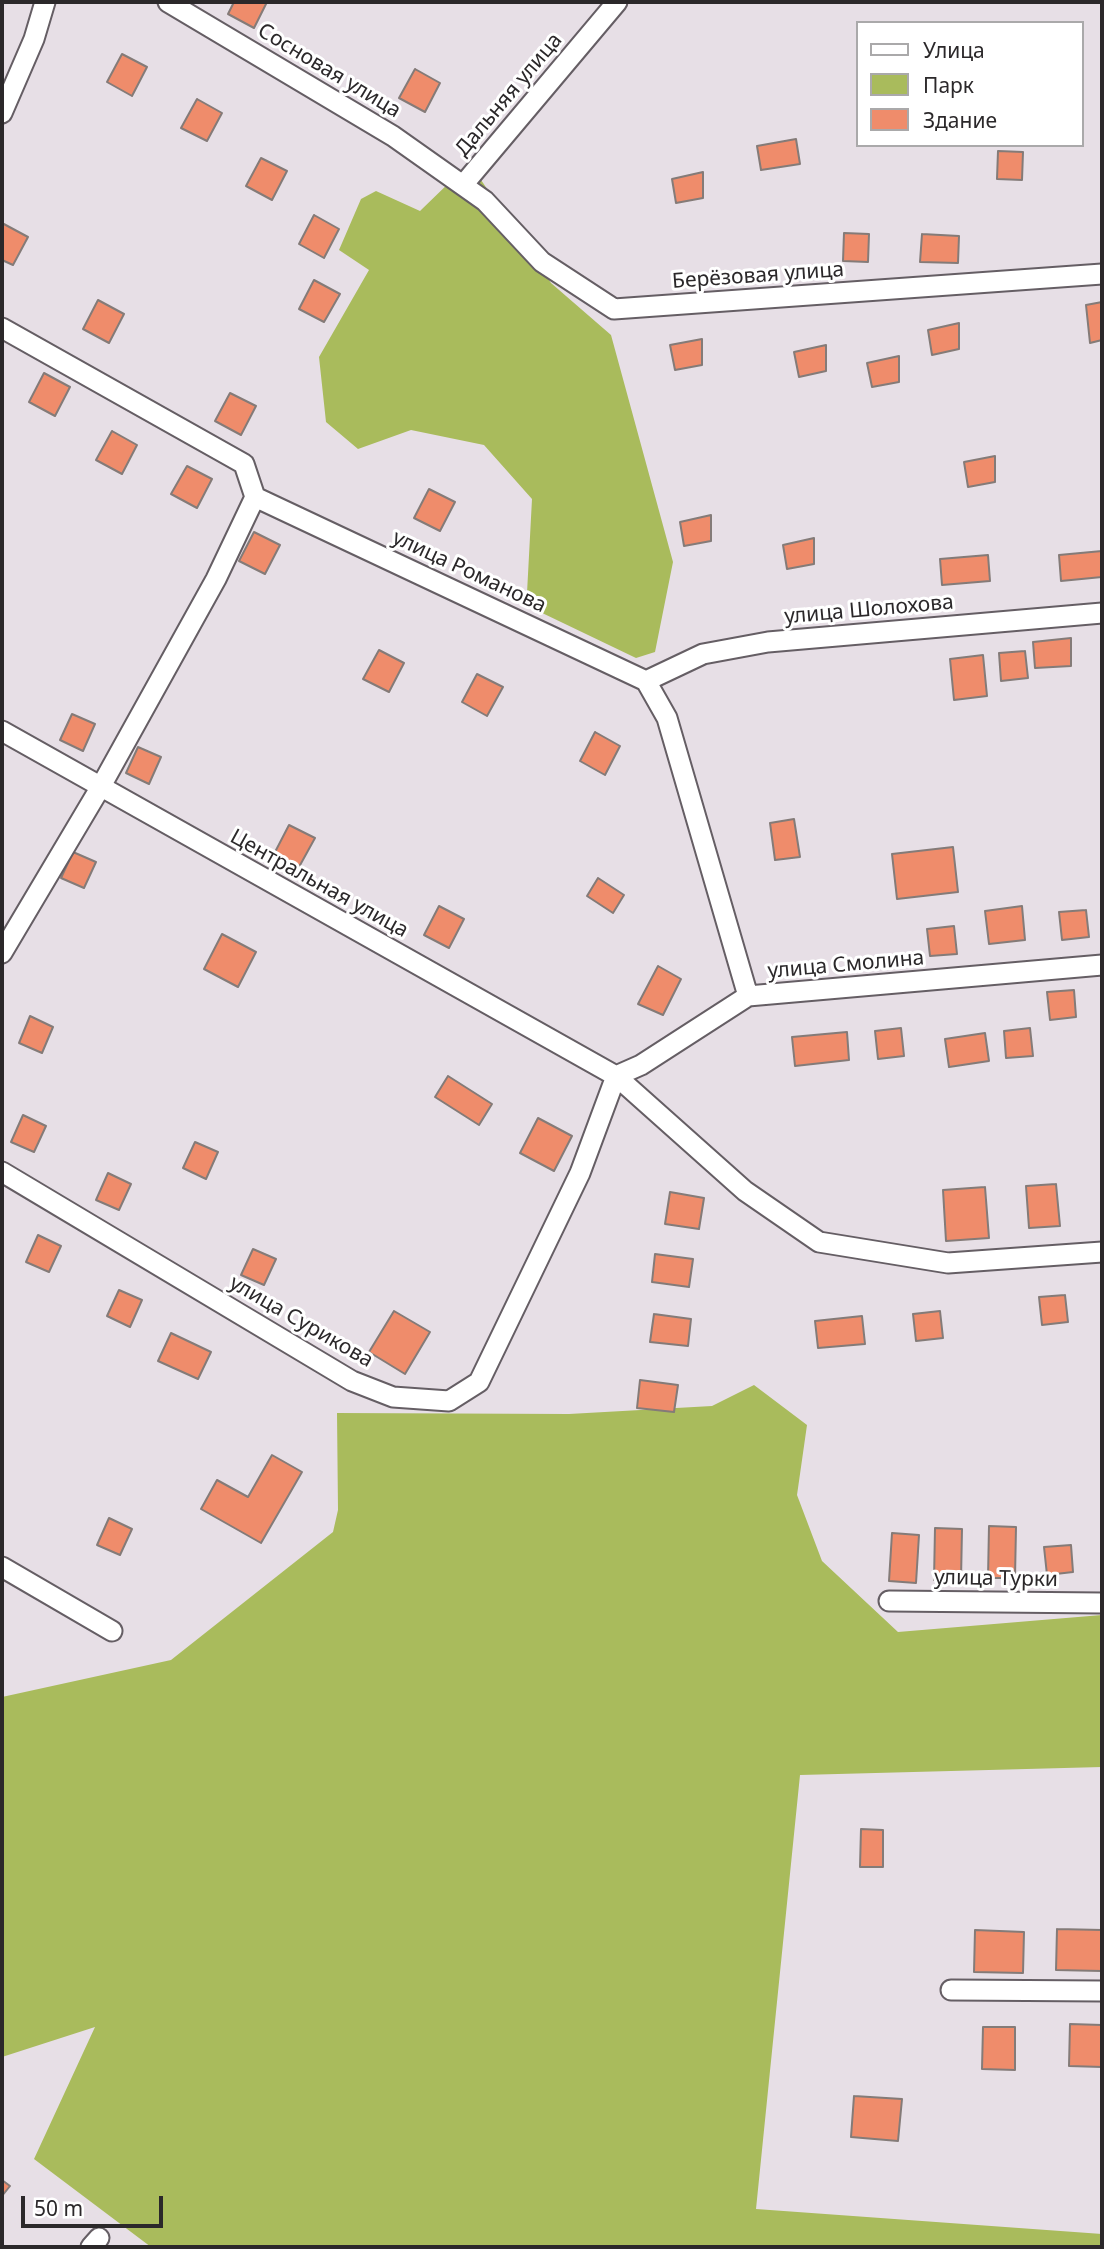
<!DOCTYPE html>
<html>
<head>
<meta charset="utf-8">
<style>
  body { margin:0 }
  #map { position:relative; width:1104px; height:2249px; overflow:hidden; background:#e7dfe6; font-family:"Noto Sans",sans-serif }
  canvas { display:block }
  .frame { position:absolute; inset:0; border:4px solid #2b282a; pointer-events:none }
  .legend { position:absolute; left:856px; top:21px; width:228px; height:126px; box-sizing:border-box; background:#fff; border:2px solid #aaa9aa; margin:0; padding:9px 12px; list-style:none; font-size:21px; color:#2b282a }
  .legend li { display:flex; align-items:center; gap:14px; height:35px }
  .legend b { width:35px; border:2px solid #aaa9aa }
  .scale { position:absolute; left:21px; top:2196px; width:142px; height:32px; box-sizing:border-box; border:4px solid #2b282a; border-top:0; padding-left:9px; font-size:21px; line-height:24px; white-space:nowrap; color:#2b282a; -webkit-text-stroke:5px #fff; paint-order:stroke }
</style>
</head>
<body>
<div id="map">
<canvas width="1104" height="2249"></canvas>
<div class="frame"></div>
<ul class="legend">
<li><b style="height:9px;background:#fff"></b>Улица</li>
<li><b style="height:19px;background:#a9bb5c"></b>Парк</li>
<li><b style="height:19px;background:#ef8c6b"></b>Здание</li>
</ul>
<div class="scale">50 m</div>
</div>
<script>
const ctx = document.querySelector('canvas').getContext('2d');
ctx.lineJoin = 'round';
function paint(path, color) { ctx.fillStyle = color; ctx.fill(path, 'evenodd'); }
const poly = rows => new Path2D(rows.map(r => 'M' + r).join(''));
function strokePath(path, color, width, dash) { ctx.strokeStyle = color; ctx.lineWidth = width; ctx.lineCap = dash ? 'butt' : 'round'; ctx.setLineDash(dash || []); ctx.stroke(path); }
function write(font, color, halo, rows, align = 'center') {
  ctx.font = font + ' "Noto Sans",sans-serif'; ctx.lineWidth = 6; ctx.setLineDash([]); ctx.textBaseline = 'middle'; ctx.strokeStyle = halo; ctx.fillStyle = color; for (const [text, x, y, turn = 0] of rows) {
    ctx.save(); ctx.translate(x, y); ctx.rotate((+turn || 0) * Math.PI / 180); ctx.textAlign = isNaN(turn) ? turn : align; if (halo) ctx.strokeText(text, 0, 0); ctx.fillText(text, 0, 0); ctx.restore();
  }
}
paint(poly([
  [479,177,551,283,611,335,673,562,655,652,636,658,538,611,527,593,532,499,484,445,411,430,358,449,326,422,319,357,369,270,339,250,361,199,376,191,420,211,454,178],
  [754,1385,807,1425,797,1495,822,1561,898,1632,1102,1615,1102,1767,800,1775,756,2209,1102,2234,1102,2247,151,2247,34,2159,95,2027,2,2057,2,1697,171,1660,333,1532,338,1510,337,1413,569,1414,712,1406]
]), '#a9bb5c');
const building = poly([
  [234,2,267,2,254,28,228,14,234,2],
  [122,54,147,67,132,96,107,82,122,54],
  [415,69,440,83,425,112,399,98,415,69],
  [197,99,222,113,207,141,181,128,197,99],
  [796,139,800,164,761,170,757,146,796,139],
  [998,151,1023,152,1022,180,997,179,998,151],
  [261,158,287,171,272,200,246,186,261,158],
  [703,172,703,198,676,203,672,179,703,172],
  [314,215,339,229,324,258,299,244,314,215],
  [2,223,28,237,13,265,2,260,2,223],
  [844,233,869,234,868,262,843,261,844,233],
  [922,234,959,236,958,263,920,262,922,234],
  [314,280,340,294,324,322,299,309,314,280],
  [98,300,124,314,109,343,83,329,98,300],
  [1102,302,1102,340,1090,343,1086,305,1102,302],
  [959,323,959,349,932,355,928,330,959,323],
  [702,339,702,365,675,370,670,345,702,339],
  [826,345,826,371,799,377,794,352,826,345],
  [899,356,899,382,872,387,867,363,899,356],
  [44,373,70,387,55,416,29,402,44,373],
  [230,393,256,406,241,435,215,421,230,393],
  [112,431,137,445,122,474,96,460,112,431],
  [995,456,995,482,968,487,964,462,995,456],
  [187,466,212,479,197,508,171,494,187,466],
  [429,489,455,502,440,531,414,518,429,489],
  [711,515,711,541,684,546,680,522,711,515],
  [254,532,280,545,265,574,239,561,254,532],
  [814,538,814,564,787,569,783,545,814,538],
  [1102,551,1102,577,1061,581,1059,555,1102,551],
  [988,555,990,581,942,585,940,559,988,555],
  [1071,638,1071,666,1035,668,1033,642,1071,638],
  [379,650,404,663,389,692,363,679,379,650],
  [1025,651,1028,678,1001,681,999,653,1025,651],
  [983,655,987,696,954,700,950,659,983,655],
  [477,674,503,687,487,716,462,702,477,674],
  [72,714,95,724,83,751,60,740,72,714],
  [595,732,620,746,605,775,580,761,595,732],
  [138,747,161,757,149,784,126,773,138,747],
  [794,819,800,857,775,860,770,823,794,819],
  [289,825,315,838,299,867,274,854,289,825],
  [953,847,958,892,897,899,892,854,953,847],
  [73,852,96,862,84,888,61,878,73,852],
  [598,878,624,895,613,913,587,896,598,878],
  [439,906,464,919,449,948,424,935,439,906],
  [1022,906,1025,940,989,944,985,911,1022,906],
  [1086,910,1089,937,1062,940,1059,912,1086,910],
  [954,926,957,954,930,956,927,929,954,926],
  [222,934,256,952,238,987,204,969,222,934],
  [658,966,681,979,663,1015,638,1004,658,966],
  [1074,990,1076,1017,1050,1020,1047,992,1074,990],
  [30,1016,53,1027,42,1053,19,1043,30,1016],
  [901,1028,904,1056,878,1059,875,1031,901,1028],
  [1030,1028,1033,1056,1006,1058,1004,1031,1030,1028],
  [847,1032,849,1060,795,1066,792,1037,847,1032],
  [985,1033,989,1061,949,1067,945,1039,985,1033],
  [448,1076,492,1104,479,1125,435,1097,448,1076],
  [23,1115,46,1126,34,1152,11,1142,23,1115],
  [538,1118,572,1136,554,1171,520,1153,538,1118],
  [195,1142,218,1152,206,1179,183,1168,195,1142],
  [108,1173,131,1184,119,1210,96,1200,108,1173],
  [1056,1184,1060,1226,1029,1228,1026,1186,1056,1184],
  [985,1187,989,1238,946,1241,943,1190,985,1187],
  [670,1192,704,1198,699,1229,665,1224,670,1192],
  [38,1235,61,1246,49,1272,26,1262,38,1235],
  [253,1249,276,1259,264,1285,241,1275,253,1249],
  [655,1254,693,1259,689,1287,652,1282,655,1254],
  [119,1290,142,1300,130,1327,107,1316,119,1290],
  [1065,1295,1068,1322,1042,1325,1039,1297,1065,1295],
  [394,1311,430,1332,405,1374,369,1352,394,1311],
  [940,1311,943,1338,916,1341,913,1314,940,1311],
  [654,1314,691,1319,688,1346,650,1342,654,1314],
  [862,1316,865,1344,818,1348,815,1321,862,1316],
  [171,1333,211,1352,198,1379,158,1361,171,1333],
  [640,1380,678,1385,674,1412,637,1408,640,1380],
  [272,1455,302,1472,261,1543,201,1509,217,1480,248,1497,272,1455],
  [109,1518,132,1529,120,1555,97,1545,109,1518],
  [989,1526,1016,1527,1015,1578,988,1578,989,1526],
  [935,1528,962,1529,961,1580,934,1580,935,1528],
  [892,1533,919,1535,916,1583,889,1581,892,1533],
  [1071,1545,1073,1572,1047,1575,1044,1547,1071,1545],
  [861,1829,883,1830,883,1867,860,1867,861,1829],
  [1057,1929,1102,1930,1102,1971,1056,1970,1057,1929],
  [975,1930,1024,1932,1023,1973,974,1972,975,1930],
  [1070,2024,1102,2025,1102,2067,1069,2066,1070,2024],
  [983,2027,1015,2027,1015,2070,982,2069,983,2027],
  [854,2096,902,2099,898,2141,851,2137,854,2096],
  [2,2180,10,2186,2,2196,2,2180]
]);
paint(building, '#ef8c6b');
strokePath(building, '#847b78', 2);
const minor = poly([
  [168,2,393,136,485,201,542,262,614,309,1102,274],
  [2,113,34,39,45,2],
  [463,185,617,2],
  [2,328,244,464,255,497,646,681,667,718,748,996],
  [646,681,703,654,768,642,1102,613],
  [2,731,616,1076,745,1191,819,1242,948,1263,1102,1252],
  [2,953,100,788,216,579,255,497],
  [616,1076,641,1065,748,996,1102,965],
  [2,1172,352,1381,393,1397,449,1401,479,1382,580,1173,616,1076],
  [2,1567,112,1631],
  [889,1601,1102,1603],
  [951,1990,1102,1991],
  [91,2247,99,2238]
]);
strokePath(minor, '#655e64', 23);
strokePath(minor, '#fff', 19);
write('21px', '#2b282a', '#fff', [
  ["Сосновая улица",329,71,31],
  ["Дальняя улица",509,95,-50],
  ["Берёзовая улица",758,276,-4],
  ["улица Романова",469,572,25],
  ["улица Шолохова",869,610,-5],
  ["Центральная улица",319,884,29],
  ["улица Смолина",846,965,-5],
  ["улица Сурикова",301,1322,30],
  ["улица Турки",996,1579,1]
]);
</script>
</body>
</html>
